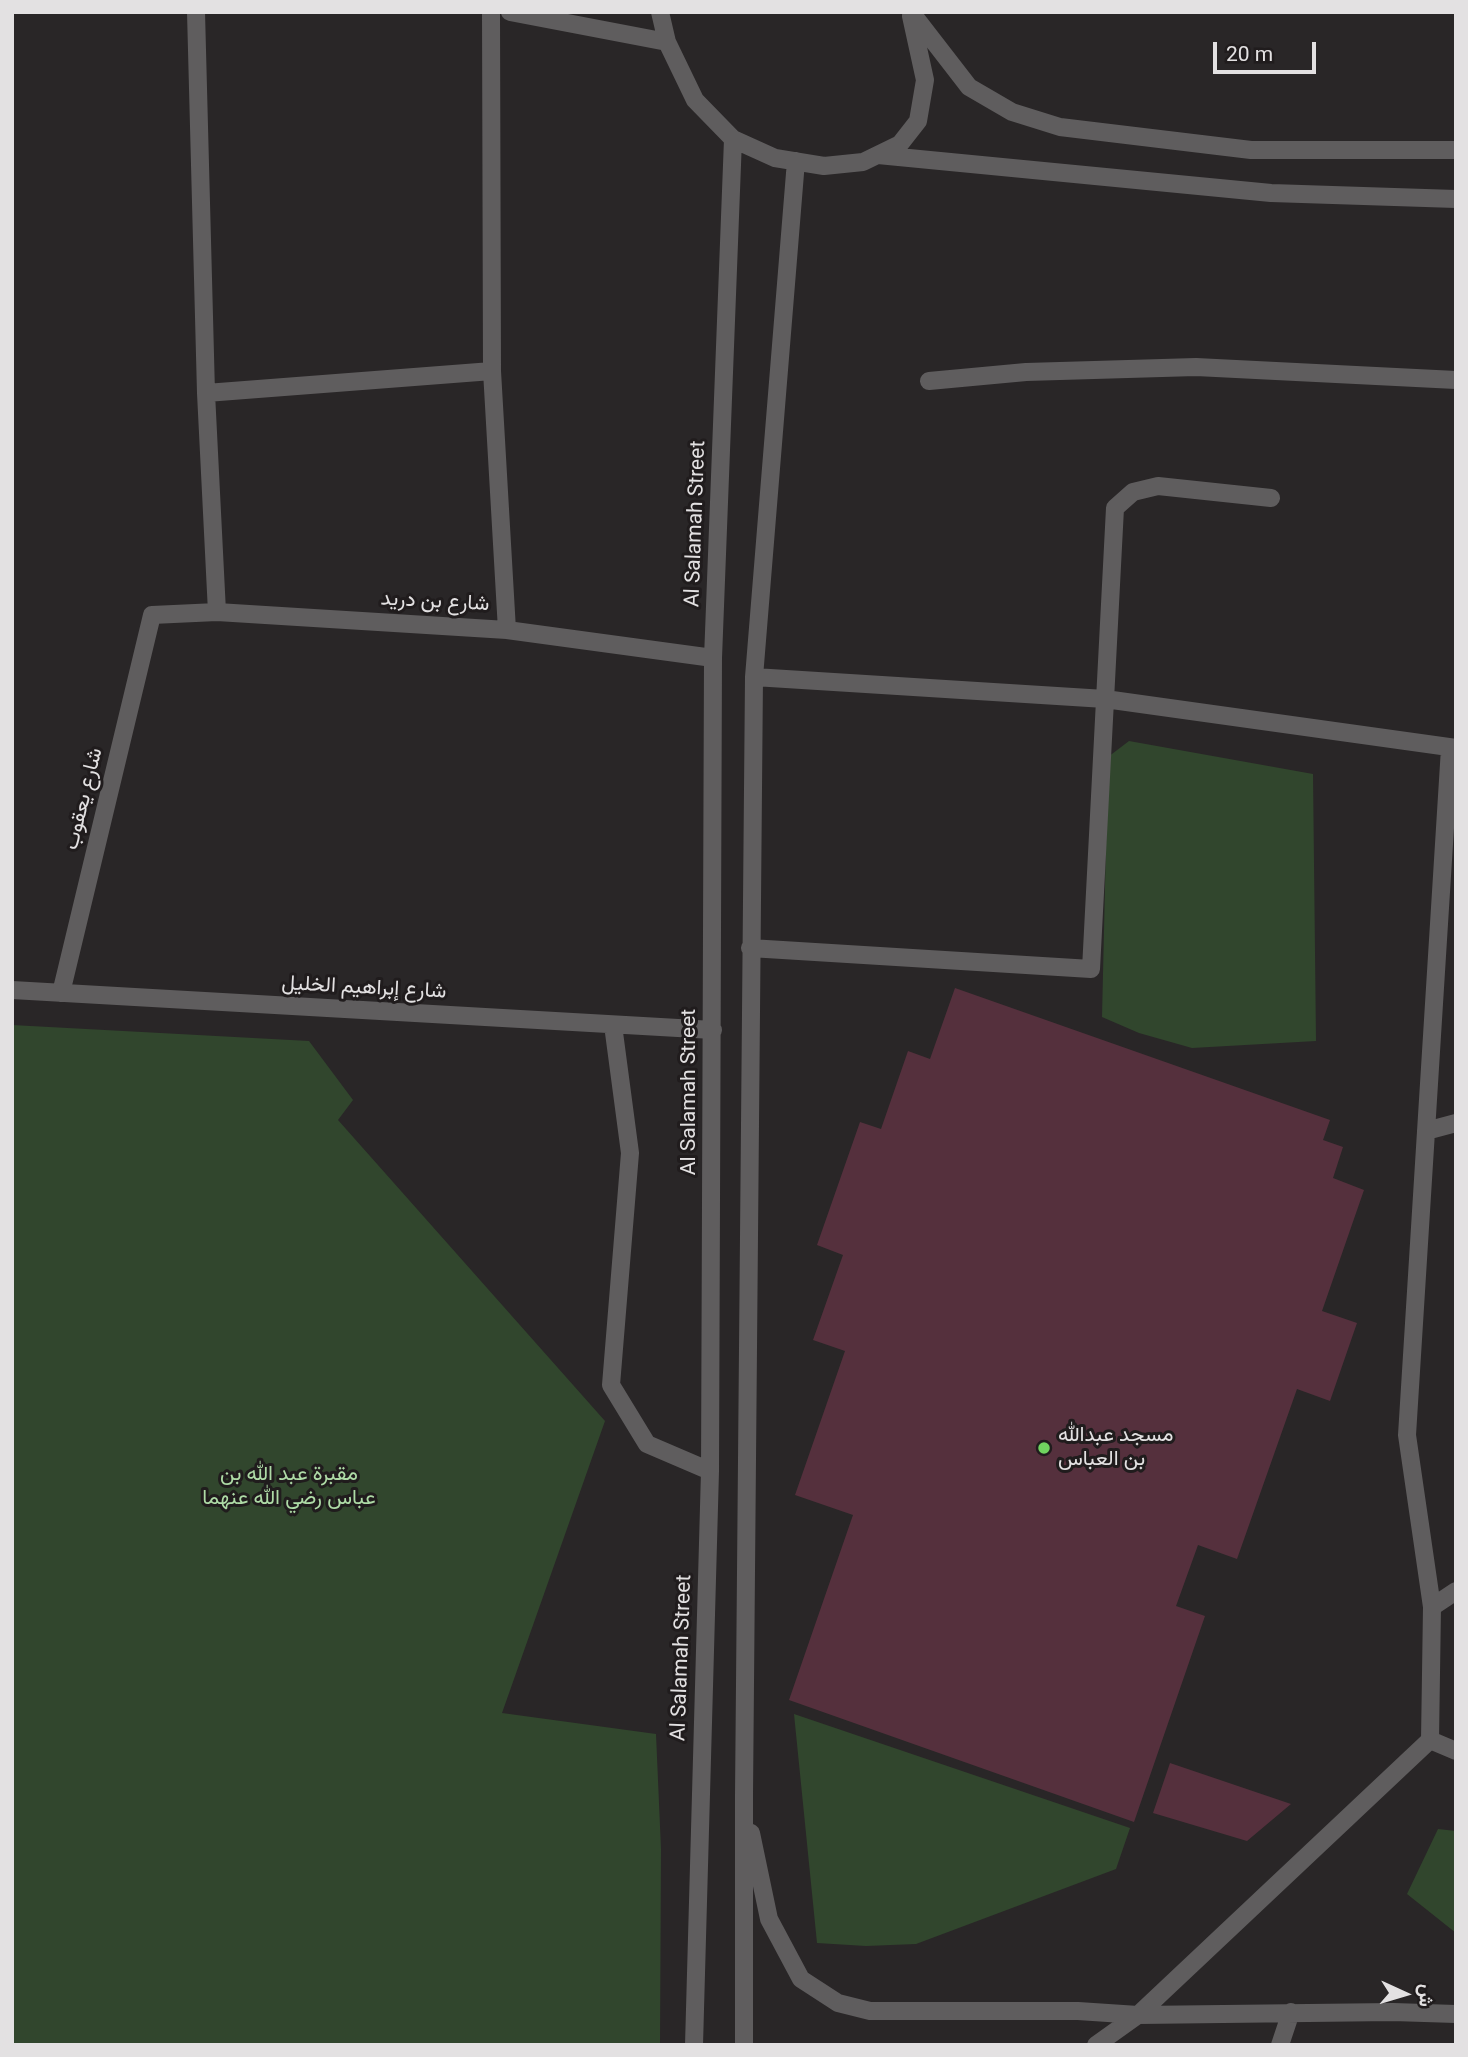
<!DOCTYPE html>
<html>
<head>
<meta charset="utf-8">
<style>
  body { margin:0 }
  #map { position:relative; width:1468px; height:2057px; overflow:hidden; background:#292627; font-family:Roboto,Vazirmatn,sans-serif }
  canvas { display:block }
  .frame { position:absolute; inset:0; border:14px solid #e3e1e2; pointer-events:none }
  .north { position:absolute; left:1370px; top:1959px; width:70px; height:70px; -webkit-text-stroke:5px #201c1d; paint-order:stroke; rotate:94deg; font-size:19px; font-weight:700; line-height:28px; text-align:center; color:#e3e1e2 }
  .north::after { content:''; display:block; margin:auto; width:24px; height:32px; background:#e3e1e2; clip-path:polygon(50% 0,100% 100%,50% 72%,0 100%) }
  .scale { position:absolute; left:1213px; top:42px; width:103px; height:32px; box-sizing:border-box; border:4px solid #e3e1e2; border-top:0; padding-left:9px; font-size:21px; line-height:24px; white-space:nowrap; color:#e3e1e2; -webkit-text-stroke:5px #201c1d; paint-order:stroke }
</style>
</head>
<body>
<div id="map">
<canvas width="1468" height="2057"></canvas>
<div class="frame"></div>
<div class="north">ش</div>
<div class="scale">20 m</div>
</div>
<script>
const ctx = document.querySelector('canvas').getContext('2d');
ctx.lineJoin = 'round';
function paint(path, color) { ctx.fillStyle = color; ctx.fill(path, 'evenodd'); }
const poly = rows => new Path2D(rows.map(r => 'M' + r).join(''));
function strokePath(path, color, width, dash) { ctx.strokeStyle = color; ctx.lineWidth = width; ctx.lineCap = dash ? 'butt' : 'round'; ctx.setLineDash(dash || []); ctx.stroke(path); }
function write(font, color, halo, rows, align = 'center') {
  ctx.font = font + ' Roboto,Vazirmatn,sans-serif'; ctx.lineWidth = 6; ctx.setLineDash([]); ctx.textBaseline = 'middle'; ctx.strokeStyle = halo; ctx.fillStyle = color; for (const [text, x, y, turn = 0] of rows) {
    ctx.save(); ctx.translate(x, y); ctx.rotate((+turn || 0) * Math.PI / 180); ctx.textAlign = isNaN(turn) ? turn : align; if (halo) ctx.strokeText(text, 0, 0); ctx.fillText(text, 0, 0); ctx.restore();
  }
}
paint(poly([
  [1129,741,1313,774,1316,1041,1192,1048,1139,1033,1102,1017,1108,757],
  [12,1025,309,1041,353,1100,338,1120,605,1421,502,1713,656,1734,661,1849,660,2045,12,2045],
  [794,1714,1130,1828,1116,1869,916,1944,866,1946,817,1943],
  [1438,1829,1456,1831,1456,1933,1407,1894]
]), '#31462d');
paint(poly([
  [955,988,1330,1120,1323,1140,1343,1147,1333,1178,1364,1190,1322,1311,1357,1323,1330,1401,1297,1389,1237,1559,1198,1545,1176,1606,1205,1616,1134,1822,789,1700,853,1515,795,1495,845,1351,813,1340,843,1255,817,1245,860,1122,881,1129,908,1051,930,1059],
  [1170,1763,1291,1804,1247,1841,1153,1813]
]), '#55303d');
strokePath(poly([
  [196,12,206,393,217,612],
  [491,12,492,371,507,630],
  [510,12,667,42],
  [660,12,667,42,695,100,733,139,775,158,824,166,863,162,900,144,918,121,925,80,911,16],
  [911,12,969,87,1012,112,1060,127,1251,150,1456,150],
  [878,155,1271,193,1456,199],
  [929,381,1026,372,1196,367,1456,380],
  [206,393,492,371],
  [754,677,1105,699,1456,748],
  [750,948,1091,969,1115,508,1133,492,1158,486,1271,498],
  [12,990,713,1030],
  [61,993,152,615,217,612,507,630,713,658],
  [613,1025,630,1153,611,1385,647,1444,710,1471],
  [1426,1131,1456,1123],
  [1432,1607,1456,1591],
  [1430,1740,1432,1607,1407,1435,1450,748],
  [751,1833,769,1919,801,1979,838,2003,870,2011,1078,2011,1138,2015,1393,2012,1456,2014],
  [694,2045,710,1471,713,658,733,139],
  [744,2045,744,1794,754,677,796,161],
  [1096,2045,1138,2015,1430,1740,1456,1751],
  [1280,2045,1291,2012]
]), '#5f5d5e', 18);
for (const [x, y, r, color] of [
  [1044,1448,7,"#70d35f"]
]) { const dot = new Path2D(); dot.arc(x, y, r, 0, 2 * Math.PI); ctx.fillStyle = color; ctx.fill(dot); strokePath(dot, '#201c1d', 2.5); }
write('21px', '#e3e1e2', '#201c1d', [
  ["Al Salamah Street",696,524,-88],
  ["شارع بن دريد",435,602,3],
  ["شارع يعقوب",84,799,-76],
  ["شارع إبراهيم الخليل",364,988,3],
  ["Al Salamah Street",690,1092,-90],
  ["Al Salamah Street",682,1658,-88]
]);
write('21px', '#e3e1e2', '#201c1d', [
  ["مسجد عبدالله",1058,1436],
  ["بن العباس",1058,1460]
], 'left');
write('21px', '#aedba6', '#201c1d', [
  ["مقبرة عبد الله بن",289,1475],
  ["عباس رضي الله عنهما",289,1499]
]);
</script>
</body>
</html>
